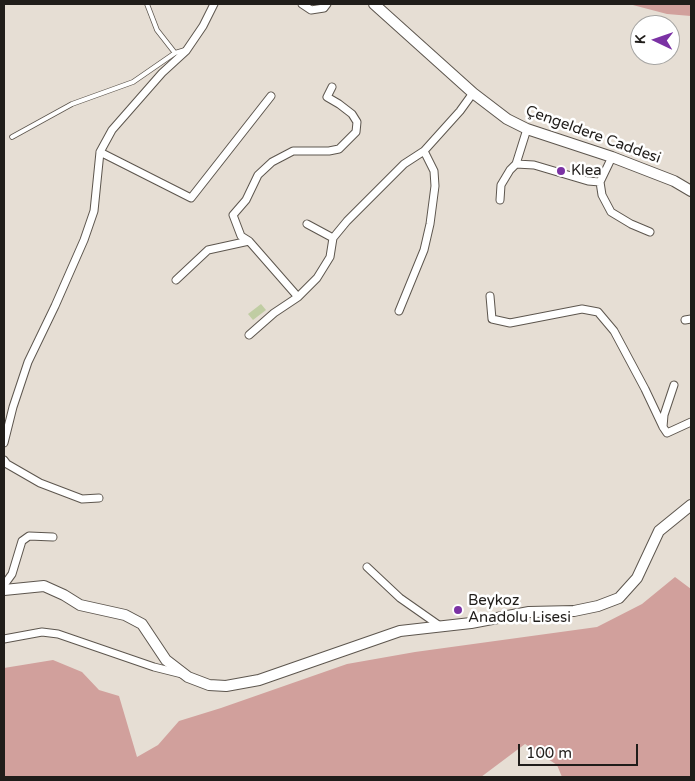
<!DOCTYPE html>
<html>
<head>
<meta charset="utf-8">
<style>
  body { margin:0 }
  #map { position:relative; width:695px; height:781px; overflow:hidden; background:#e6ded4; font-family:"Varela Round",sans-serif }
  canvas { display:block }
  .frame { position:absolute; inset:0; border:5px solid #201d1a; pointer-events:none }
  .north { position:absolute; left:630px; top:15px; width:50px; height:50px; box-sizing:border-box; background:#fff; border:1px solid #a6a5a3; border-radius:50%; rotate:273deg; font-size:14px; font-weight:700; line-height:20px; text-align:center; color:#201d1a }
  .north::after { content:''; display:block; margin:auto; width:18px; height:22px; background:#7b32a4; clip-path:polygon(50% 0,100% 100%,50% 72%,0 100%) }
  .scale { position:absolute; left:518px; top:744px; width:120px; height:22px; box-sizing:border-box; border:2px solid #201d1a; border-top:0; padding-left:6px; font-size:15px; line-height:18px; white-space:nowrap; color:#201d1a; -webkit-text-stroke:4px #fff; paint-order:stroke }
</style>
</head>
<body>
<div id="map">
<canvas width="695" height="781"></canvas>
<div class="frame"></div>
<div class="north">K</div>
<div class="scale">100 m</div>
</div>
<script>
const ctx = document.querySelector('canvas').getContext('2d');
ctx.lineJoin = 'round';
function paint(path, color) { ctx.fillStyle = color; ctx.fill(path, 'evenodd'); }
const poly = rows => new Path2D(rows.map(r => 'M' + r).join(''));
function strokePath(path, color, width, dash) { ctx.strokeStyle = color; ctx.lineWidth = width; ctx.lineCap = dash ? 'butt' : 'round'; ctx.setLineDash(dash || []); ctx.stroke(path); }
function write(font, color, halo, rows, align = 'center') {
  ctx.font = font + ' "Varela Round",sans-serif'; ctx.lineWidth = 5; ctx.setLineDash([]); ctx.textBaseline = 'middle'; ctx.strokeStyle = halo; ctx.fillStyle = color; for (const [text, x, y, turn = 0] of rows) {
    ctx.save(); ctx.translate(x, y); ctx.rotate((+turn || 0) * Math.PI / 180); ctx.textAlign = isNaN(turn) ? turn : align; if (halo) ctx.strokeText(text, 0, 0); ctx.fillText(text, 0, 0); ctx.restore();
  }
}
paint(poly([
  [629,4,691,4,691,16,667,14],
  [675,577,691,589,691,777,562,777,557,765,525,744,481,777,4,777,4,668,53,660,82,672,99,690,119,696,137,757,158,745,179,721,221,708,347,664,415,652,597,627,642,604]
]), '#d1a09c');
paint(poly([
  [261,304,266,310,253,320,248,314]
]), '#c0cda3');
const lane = poly([
  [147,4,157,30,175,53],
  [12,137,72,104,133,82,175,53,185,50]
]);
const street = poly([
  [214,4,203,26,186,51,162,73,112,130,100,152,191,198,271,96],
  [302,4,311,10,324,8,327,4],
  [612,157,600,182,602,195,611,212,631,224,650,232],
  [516,164,527,129],
  [500,200,501,185,510,170,516,164,534,165,588,181,600,182],
  [307,224,333,238],
  [176,280,208,250,249,241],
  [490,296,492,319,510,323,582,309,598,312,614,331,645,389,663,427,667,433,691,422],
  [298,297,249,241,241,236,233,215,246,200,258,175,272,162,293,151,329,151,339,149,356,132,357,122,352,114,339,104,327,97,332,87],
  [399,311,424,250,430,224,435,186,434,171,424,151],
  [685,320,691,319],
  [249,335,274,313,298,297,317,278,330,257,333,238,347,221,404,164,424,151,460,111,473,93],
  [663,427,664,415,674,385],
  [4,443,13,407,28,362,55,306,84,240,94,211,100,152],
  [4,460,7,464,40,483,82,499,99,498],
  [367,567,400,598,440,626],
  [4,585,12,574,22,541,29,536,53,537],
  [4,639,42,632,58,634,154,667,182,674]
]);
const secondary = poly([
  [374,4,473,93,507,119,527,129,612,157,674,181,691,191],
  [4,590,44,586,64,595,80,605,125,615,142,624,166,660,188,677,209,685,226,686,259,680,400,631,471,623,529,612,574,611,598,606,619,598,637,578,659,531,691,505]
]);
strokePath(lane, '#5d564e', 5.5);
strokePath(street, '#5d564e', 9);
strokePath(secondary, '#5d564e', 12);
strokePath(lane, '#fff', 4);
strokePath(street, '#fff', 7);
strokePath(secondary, '#fff', 10);
for (const [x, y, r, color] of [
  [561,171,5,"#7b32a4"],
  [458,610,5,"#7b32a4"]
]) { const dot = new Path2D(); dot.arc(x, y, r, 0, 2 * Math.PI); ctx.fillStyle = color; ctx.fill(dot); strokePath(dot, '#fff', 2); }
write('15px', '#201d1a', '#fff', [
  ["Çengeldere Caddesi",593,135,20]
]);
write('15px', '#201d1a', '#fff', [
  ["Klea",571,171],
  ["Beykoz",468,601],
  ["Anadolu Lisesi",468,618]
], 'left');
</script>
</body>
</html>
